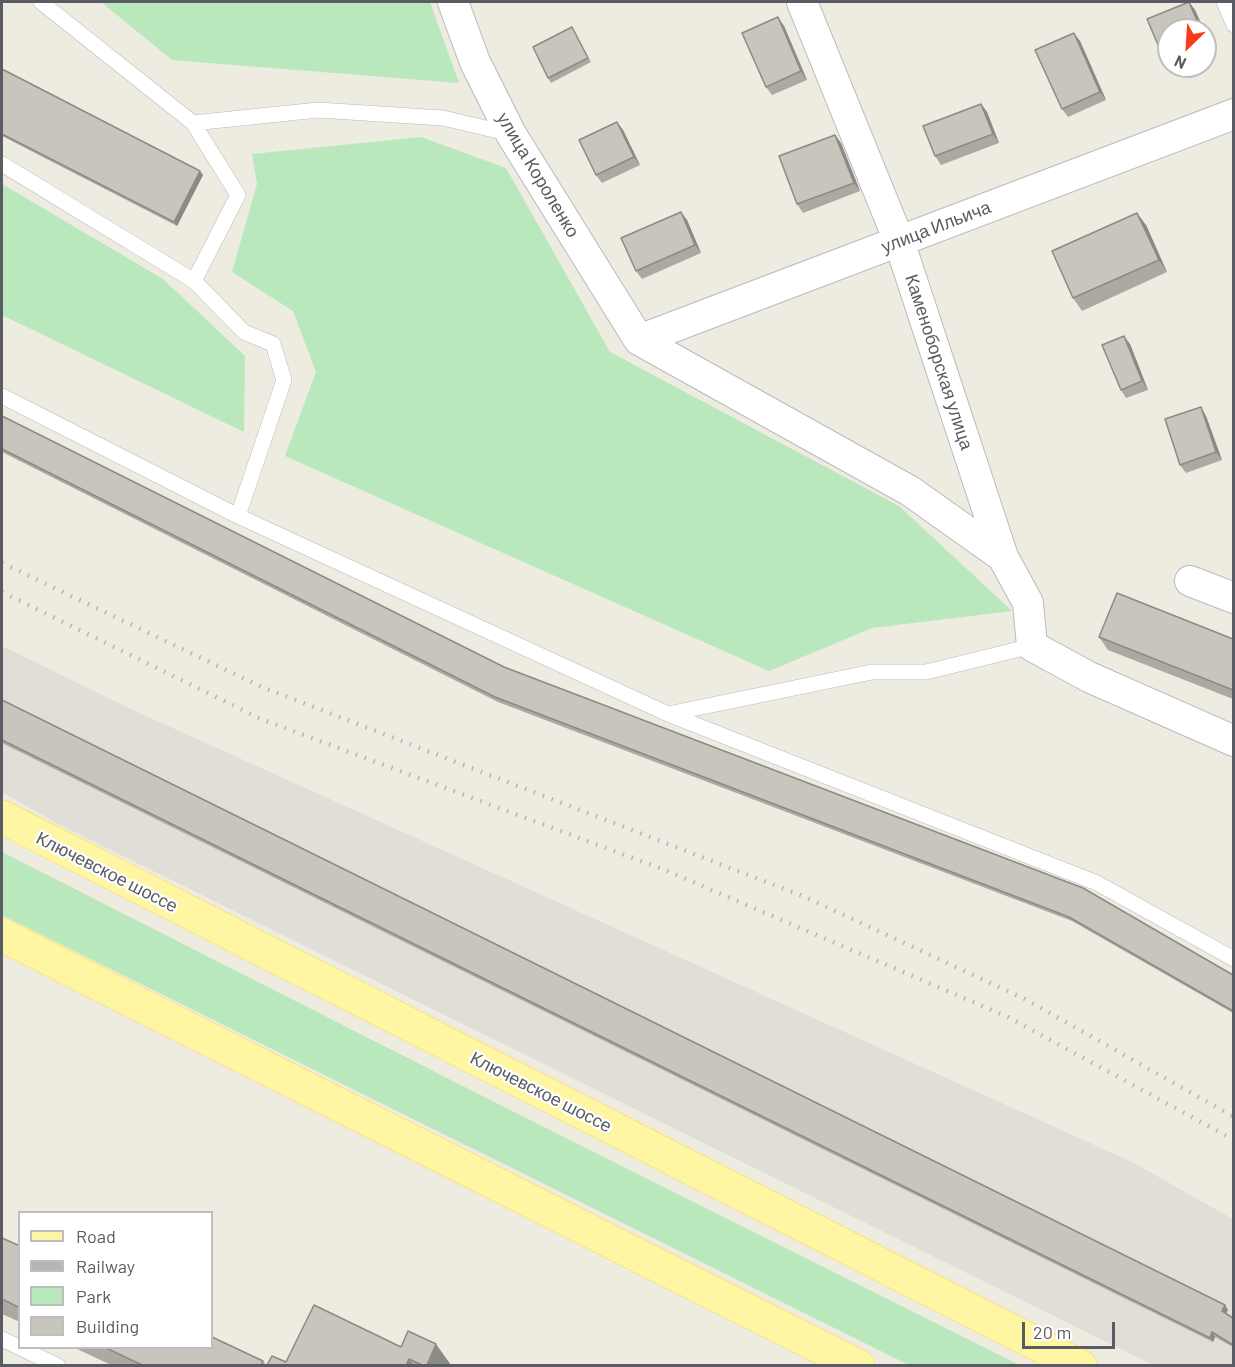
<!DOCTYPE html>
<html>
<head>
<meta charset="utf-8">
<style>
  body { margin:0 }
  #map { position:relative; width:1235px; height:1367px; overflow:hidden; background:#eeebe0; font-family:Barlow,sans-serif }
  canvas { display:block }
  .frame { position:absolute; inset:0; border:3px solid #595c63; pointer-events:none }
  .legend { position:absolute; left:18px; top:1211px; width:195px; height:138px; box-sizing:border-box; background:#fff; border:2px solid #bdbec1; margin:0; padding:8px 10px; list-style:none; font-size:18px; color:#595c63 }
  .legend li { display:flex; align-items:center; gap:12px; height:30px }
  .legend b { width:30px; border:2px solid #bdbec1 }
  .north { position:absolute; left:1157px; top:18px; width:60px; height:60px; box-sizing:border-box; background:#fff; border:2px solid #bdbec1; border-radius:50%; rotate:205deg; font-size:16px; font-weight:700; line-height:24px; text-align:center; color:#595c63 }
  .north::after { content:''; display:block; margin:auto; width:21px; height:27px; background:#f93b1b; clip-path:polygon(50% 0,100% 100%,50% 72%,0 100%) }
  .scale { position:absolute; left:1022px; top:1322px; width:93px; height:27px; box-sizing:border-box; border:3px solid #595c63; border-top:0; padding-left:8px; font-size:18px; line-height:21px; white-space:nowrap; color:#595c63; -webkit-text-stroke:4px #fff; paint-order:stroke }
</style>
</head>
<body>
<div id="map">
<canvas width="1235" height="1367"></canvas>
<div class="frame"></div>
<ul class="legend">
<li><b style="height:8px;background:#fff6a3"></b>Road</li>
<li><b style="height:8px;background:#b4b5b6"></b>Railway</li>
<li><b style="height:16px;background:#b9e8bc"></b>Park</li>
<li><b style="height:16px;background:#c8c5bd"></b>Building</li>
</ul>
<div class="north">N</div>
<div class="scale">20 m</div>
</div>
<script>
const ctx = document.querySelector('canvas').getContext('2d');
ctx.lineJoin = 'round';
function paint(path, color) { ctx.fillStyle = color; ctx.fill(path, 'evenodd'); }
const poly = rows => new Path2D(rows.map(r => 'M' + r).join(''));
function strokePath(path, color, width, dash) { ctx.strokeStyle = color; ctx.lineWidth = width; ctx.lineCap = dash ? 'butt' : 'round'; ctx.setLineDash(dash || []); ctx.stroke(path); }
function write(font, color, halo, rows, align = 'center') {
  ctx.font = font + ' Barlow,sans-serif'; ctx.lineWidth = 4.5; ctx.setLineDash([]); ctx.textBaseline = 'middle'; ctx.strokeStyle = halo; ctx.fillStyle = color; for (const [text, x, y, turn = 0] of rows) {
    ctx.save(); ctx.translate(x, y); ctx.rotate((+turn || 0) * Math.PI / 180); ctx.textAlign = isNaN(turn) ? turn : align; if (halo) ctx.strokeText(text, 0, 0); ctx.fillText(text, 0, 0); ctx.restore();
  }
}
paint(poly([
  [2,646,133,710,1132,1162,1233,1219,1233,1365,1153,1365,58,824,2,792]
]), '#e1ded8');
paint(poly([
  [101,2,430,2,459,83,172,60],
  [421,137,506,168,610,352,899,506,1012,611,872,628,769,671,285,456,316,372,293,311,232,272,257,184,252,154],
  [2,184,163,279,245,356,244,432,2,315],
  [2,852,510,1110,1019,1365,909,1365,2,915]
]), '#b9e8bc');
const lane = poly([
  [41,2,193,123,318,110,443,118,511,134],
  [1224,2,1234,25],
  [193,123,238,195,194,281],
  [2,164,194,281,244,332,273,344,284,380,238,516],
  [2,396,238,516,668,714,1097,883,1234,959],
  [668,714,872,672,926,672,1032,646],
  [2,1339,58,1366]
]);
const street = poly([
  [453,2,475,62,511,134,639,340,910,491,1003,557,1028,603,1032,646,1089,677,1234,741],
  [802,2,899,241,1003,557],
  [639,340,1234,114],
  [1190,581,1234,598]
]);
const primary = poly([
  [2,817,1080,1366],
  [2,935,858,1366]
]);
strokePath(lane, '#b8bac1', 16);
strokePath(street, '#b8bac1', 32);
strokePath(primary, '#fed748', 34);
strokePath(lane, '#fff', 15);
strokePath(street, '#fff', 30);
strokePath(primary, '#fff6a3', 33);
strokePath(poly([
  [2,563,262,687,805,897,1025,999,1234,1117],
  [2,592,261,719,665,870,1008,1017,1234,1140]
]), '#b4b5b6', 4.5, [1.5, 8]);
paint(poly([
  [1189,2,1195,10,1204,30,1169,30,1169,66,1192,66,1173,74,1167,66,1147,19],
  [784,26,807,80,772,95,766,87],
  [572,27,591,62,551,83,548,78],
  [1205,33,1215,57,1205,61],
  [1080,41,1106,100,1068,117,1062,109],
  [2,69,203,175,177,226,2,136],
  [981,104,987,112,999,143,941,165,935,156],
  [623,130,640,165,602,183,596,175],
  [841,143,860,191,803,213,797,204],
  [687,220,701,253,642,279,636,271],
  [1146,225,1167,272,1082,311,1073,298],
  [1130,344,1148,390,1126,398,1121,390],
  [2,416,504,667,1233,975,1233,1013,1072,921,498,702,2,452],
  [1206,416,1222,460,1186,473,1180,465],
  [1099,637,1233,639,1233,699,1108,650],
  [2,700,1225,1305,1228,1310,1226,1313,1233,1318,1233,1347,1215,1337,1213,1342,2,743],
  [2,1238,20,1246,20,1322,2,1314],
  [73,1347,212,1347,263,1361,266,1365,111,1365],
  [401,1347,451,1365,267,1365,286,1362]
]), '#aca9a3');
paint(poly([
  [1189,2,1195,10,1204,30,1201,30],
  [778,17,784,26,807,80,801,71],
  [1074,33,1080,41,1106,100,1100,92],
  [1205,33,1215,57,1209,48,1205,39],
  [981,104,987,112,999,143,993,134],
  [617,122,623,130,640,165,634,157],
  [835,135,841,143,860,191,854,183],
  [200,171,203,175,177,226,174,222],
  [681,212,687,220,701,253,695,245],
  [1137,213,1146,225,1167,272,1159,260],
  [1124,336,1130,344,1148,390,1142,381],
  [1201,407,1206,416,1222,460,1216,452],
  [1225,1305,1228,1310,1225,1315,1222,1311],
  [1212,1332,1215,1337,1213,1342,1210,1338],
  [436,1344,451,1365,427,1365],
  [409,1359,413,1365,406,1365]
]), '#8c8a84');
const building = poly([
  [1189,2,1201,30,1169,30,1169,65,1167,66,1147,19,1189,2],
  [778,17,801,71,766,87,742,33,778,17],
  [572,27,588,58,548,78,533,47,572,27],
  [1074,33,1100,92,1062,109,1035,50,1074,33],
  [1205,39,1209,48,1205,50,1205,39],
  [2,69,200,171,174,222,2,134,2,69],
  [981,104,993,134,935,156,923,126,981,104],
  [617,122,634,157,596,175,579,140,617,122],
  [835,135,854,183,797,204,779,156,835,135],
  [681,212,695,245,636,271,621,238,681,212],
  [1137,213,1159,260,1073,298,1052,251,1137,213],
  [1124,336,1142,381,1121,390,1102,345,1124,336],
  [1201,407,1216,452,1180,465,1165,419,1201,407],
  [2,416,504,667,1083,888,1233,975,1233,1011,1069,917,495,697,2,449,2,416],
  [1117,593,1233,639,1233,690,1099,637,1117,593],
  [2,700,1225,1305,1222,1311,1233,1318,1233,1345,1212,1332,1210,1338,2,740,2,700],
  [2,1238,20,1246,20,1308,2,1299,2,1238],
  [314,1305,401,1347,408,1331,436,1344,427,1365,422,1365,409,1359,406,1365,267,1365,272,1356,286,1362,314,1305],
  [212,1337,263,1361,261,1365,142,1365,104,1347,212,1347,212,1337]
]);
paint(building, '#c8c5bd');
strokePath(building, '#8c8a84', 1.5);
write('18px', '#595c63', '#fff', [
  ["улица Короленко",538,175,59],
  ["улица Ильича",936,227,-21],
  ["Каменоборская улица",939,362,72],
  ["Ключевское шоссе",107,872,27],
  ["Ключевское шоссе",541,1092,27]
]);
</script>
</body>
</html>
